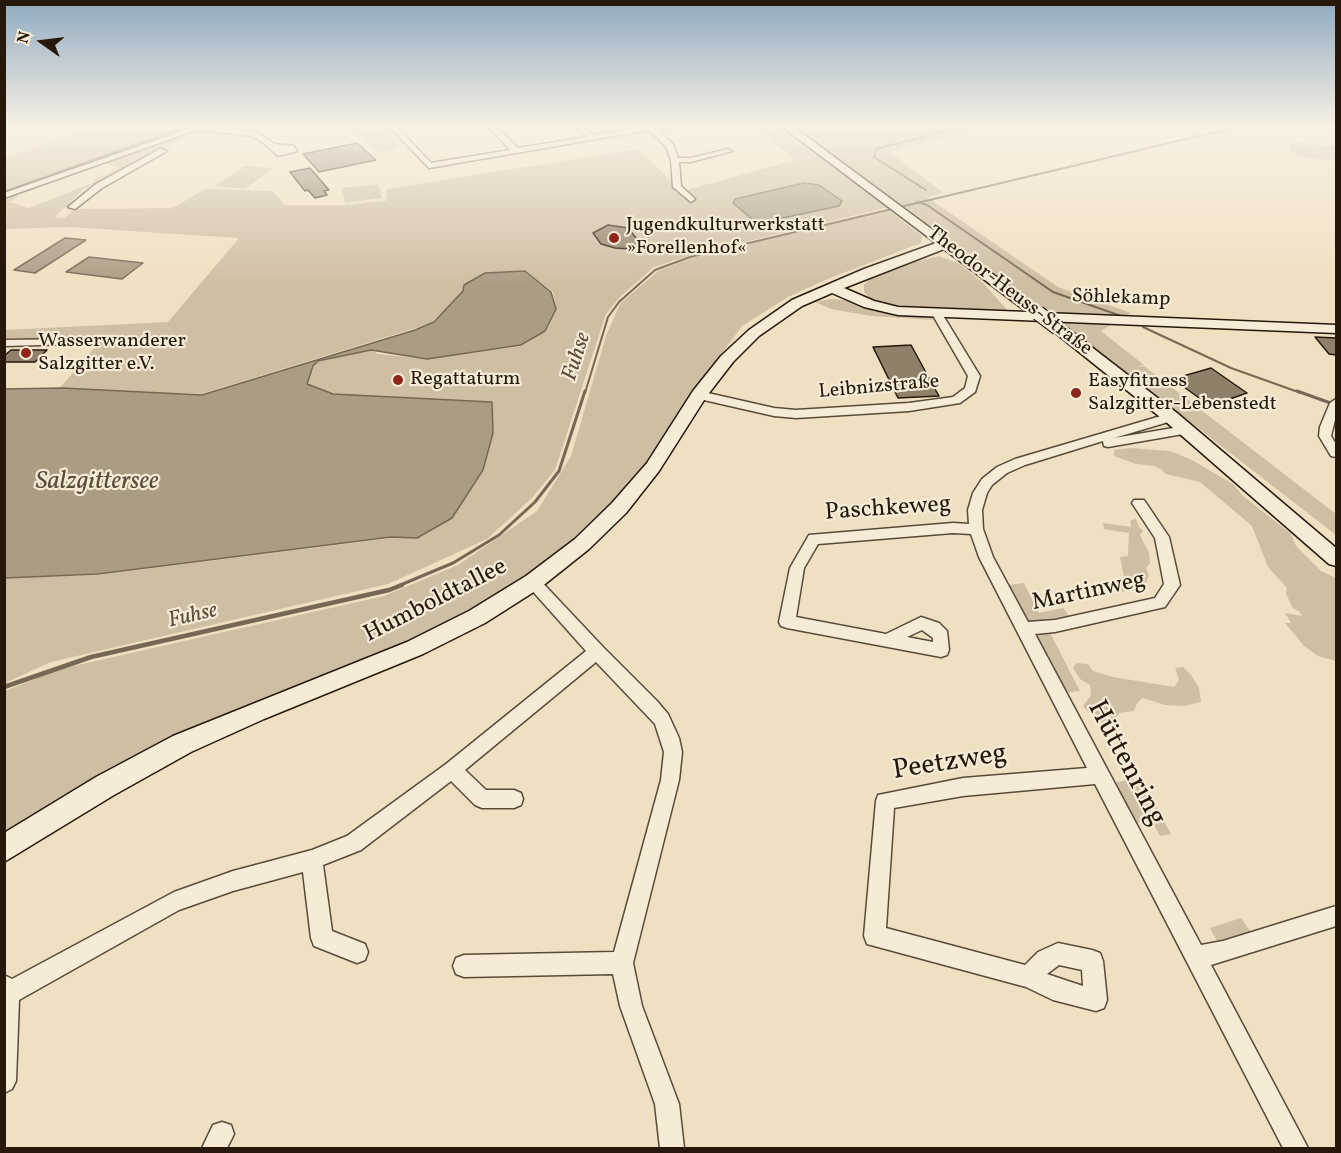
<!DOCTYPE html>
<html>
<head>
<meta charset="utf-8">
<style>
  body { margin:0 }
  #map { position:relative; width:1341px; height:1153px; overflow:hidden; background:#f0e0c2; font-family:Vollkorn,serif }
  canvas { display:block }
  .frame { position:absolute; inset:0; border:6px solid #26190b; pointer-events:none }
  .north { position:absolute; left:12px; top:12px; width:60px; height:60px; -webkit-text-stroke:4px #f5ebd7; paint-order:stroke; rotate:284deg; font-size:16px; font-weight:700; line-height:24px; text-align:center; color:#26190b }
  .north::after { content:''; display:block; margin:auto; width:21px; height:27px; background:#26190b; clip-path:polygon(50% 0,100% 100%,50% 72%,0 100%) }
</style>
</head>
<body>
<div id="map">
<canvas width="1341" height="1153"></canvas>
<div class="frame"></div>
<div class="north">N</div>
</div>
<script>
const ctx = document.querySelector('canvas').getContext('2d');
ctx.lineJoin = 'round';
function paint(path, color) { ctx.fillStyle = color; ctx.fill(path, 'evenodd'); }
const poly = rows => new Path2D(rows.map(r => 'M' + r).join(''));
function strokePath(path, color, width, dash) { ctx.strokeStyle = color; ctx.lineWidth = width; ctx.lineCap = dash ? 'butt' : 'round'; ctx.setLineDash(dash || []); ctx.stroke(path); }
function write(font, color, halo, rows, align = 'center') {
  ctx.font = font + ' Vollkorn,serif'; ctx.lineWidth = 4.5; ctx.setLineDash([]); ctx.textBaseline = 'middle'; ctx.strokeStyle = halo; ctx.fillStyle = color; for (const [text, x, y, turn = 0] of rows) {
    ctx.save(); ctx.translate(x, y); ctx.rotate((+turn || 0) * Math.PI / 180); ctx.textAlign = isNaN(turn) ? turn : align; if (halo) ctx.strokeText(text, 0, 0); ctx.fillText(text, 0, 0); ctx.restore();
  }
}
paint(poly([
  [99,125,196,125,200,130,97,182,82,191,55,217,64,218,75,209,173,208,205,189,273,191,284,205,343,205,386,201,387,189,638,149,670,180,676,193,795,160,755,128,770,126,788,129,889,207,688,256,654,267,621,296,606,314,555,470,532,498,487,539,388,584,51,662,5,683,4,578,98,575,392,538,418,538,452,518,484,470,493,433,493,402,332,394,307,384,314,366,318,362,371,350,378,354,428,359,522,346,546,331,556,308,553,292,526,271,485,273,464,285,463,291,432,323,201,394,59,389,101,340,5,338,5,330,168,322,239,238,68,227,5,229,5,158],
  [104,163,120,168,92,180,94,182,29,208,9,202,18,197,15,196,81,170,86,171],
  [348,125,381,125,400,147,379,153],
  [577,125,667,125,593,138],
  [789,125,992,125,889,152,944,193,927,197,1058,287,1131,313,1101,331,1144,365,1135,367,1144,366,1336,514,1336,535,1122,369,901,204],
  [1299,142,1336,147,1336,160,1309,159,1290,152,1289,145],
  [245,166,274,168,245,189,215,186],
  [378,184,382,198,345,203,342,188],
  [889,210,922,236,921,243,825,280,788,297,742,326,687,401,632,490,553,558,520,581,414,640,5,840,5,691,60,669,384,596,458,565,537,511,571,456,606,336,620,304,658,271,691,258],
  [939,256,960,264,983,283,1009,312,892,307,873,301,864,292,864,285,869,279,880,274,901,265],
  [831,299,852,301,878,311,928,316,935,320,871,316,831,309,815,302],
  [1131,448,1170,451,1190,459,1233,484,1242,495,1291,534,1296,546,1321,571,1336,578,1336,661,1318,656,1304,646,1285,623,1291,623,1285,613,1302,616,1299,611,1293,608,1286,594,1287,588,1268,567,1252,526,1200,482,1166,474,1161,469,1154,466,1136,464,1114,456,1114,450],
  [1136,519,1139,527,1143,531,1140,535,1149,553,1150,563,1146,568,1149,575,1146,583,1123,592,1115,587,1124,577,1120,557,1128,556,1129,533,1104,529,1103,523,1131,527,1130,521],
  [1024,583,1039,613,1063,608,1074,622,1047,627,1080,691,1058,694,1001,586],
  [1076,663,1088,664,1093,671,1113,677,1174,687,1179,680,1175,668,1183,667,1191,675,1199,688,1201,702,1185,706,1165,705,1143,698,1137,703,1134,711,1119,713,1114,721,1103,727,1083,706,1091,695,1090,685,1080,679,1073,668],
  [1141,778,1171,834,1160,836,1152,821,1127,824,1105,784],
  [1241,918,1257,941,1223,952,1210,928]
]), '#cebea3');
const water = poly([
  [804,183,819,185,842,201,839,206,769,221,752,219,733,203,735,199,804,183],
  [65,238,86,240,35,273,14,270,65,238],
  [89,257,143,263,122,279,66,272,89,257],
  [525,271,551,292,556,309,545,331,521,345,427,359,371,350,318,361,313,366,307,384,333,394,492,402,493,433,483,470,452,518,417,538,391,537,98,574,5,578,5,389,62,388,202,395,415,330,434,322,463,291,464,285,485,273,525,271]
]);
paint(water, '#ab9c84');
strokePath(water, '#766854', 1.5);
strokePath(poly([
  [926,190,874,157,876,149,969,125],
  [4,192,190,125],
  [917,202,927,205,1053,292,1121,316],
  [1143,327,1231,368,1301,393],
  [585,393,608,317,619,302,655,270,690,257,1245,125]
]), '#766854', 2);
strokePath(poly([
  [1297,391,1336,405],
  [398,586,453,563,499,535,535,502,559,471,585,391]
]), '#766854', 3);
strokePath(poly([
  [4,687,91,657,389,590,402,585]
]), '#766854', 4.5);
const building = poly([
  [357,143,376,160,319,172,303,154,357,143],
  [310,168,329,190,324,191,327,195,315,198,308,190,305,191,290,172,310,168],
  [608,225,628,228,646,250,615,248,601,244,593,233,608,225],
  [1315,337,1336,338,1336,355,1329,354,1315,337],
  [911,345,935,389,939,396,898,398,873,347,911,345],
  [11,350,47,350,35,362,4,362,4,356,11,350],
  [1211,368,1247,393,1210,406,1173,379,1211,368]
]);
paint(building, '#8f806a');
strokePath(building, '#26190b', 1.5);
const street = poly([
  [196,125,257,132,274,144,294,146,297,151,278,156,265,144,252,136,196,130,4,198,4,193,177,133,196,125],
  [388,125,395,125,431,163,510,150,487,125,494,125,518,148,587,137,574,125,581,125,594,135,657,125,670,125,657,129,673,144,678,158,691,158,728,149,732,151,691,162,679,162,681,186,695,199,691,202,673,187,671,160,666,147,649,130,429,168,388,125],
  [160,149,167,151,102,188,75,209,68,207,96,184,160,149],
  [936,309,941,312,980,376,975,392,960,403,909,411,796,418,774,416,695,398,693,395,699,391,774,408,796,410,909,403,953,397,965,388,968,376,931,312,936,309],
  [75,339,80,342,79,344,4,346,4,340,75,339],
  [1336,399,1336,416,1331,436,1336,444,1336,457,1331,456,1319,436,1320,427,1330,403,1336,399],
  [1171,413,1177,417,1175,420,1114,438,1185,426,1189,427,1191,430,1189,433,1108,447,1104,446,1103,441,1025,465,1007,473,992,485,987,493,982,510,983,529,993,557,1028,622,1055,620,1155,598,1164,584,1155,538,1132,503,1134,500,1144,500,1169,537,1180,585,1165,607,1055,632,1035,634,1201,945,1223,941,1336,906,1336,926,1211,965,1308,1148,1283,1148,1095,784,963,796,894,808,886,928,1025,965,1038,952,1058,943,1092,950,1100,953,1103,961,1107,1000,1104,1008,1096,1011,1053,1000,1026,987,867,944,864,936,876,801,878,795,963,778,1087,768,979,557,971,534,953,533,818,544,804,568,796,617,886,634,921,617,939,623,947,631,949,650,947,655,941,657,787,628,781,626,779,622,790,568,809,535,953,523,969,524,968,510,973,493,982,479,997,467,1015,459,1171,413],
  [922,630,933,638,933,642,907,637,922,630],
  [1059,965,1082,970,1083,986,1047,974,1059,965],
  [533,576,538,578,603,647,657,701,668,714,679,738,682,752,679,780,633,963,642,1006,679,1104,684,1148,660,1148,655,1104,620,1006,613,974,464,977,456,974,453,966,456,958,464,955,614,952,661,780,664,752,655,724,596,662,465,770,486,790,514,790,521,793,523,799,521,805,514,808,482,808,475,805,451,781,361,850,323,865,332,931,365,944,368,952,365,960,357,963,314,946,311,938,303,872,233,891,179,910,19,1000,16,1081,12,1089,4,1093,4,975,12,979,174,892,233,871,312,850,347,836,446,764,586,651,528,586,525,582,528,578,533,576],
  [222,1122,231,1125,234,1134,227,1148,202,1148,213,1125,222,1122]
]);
const secondary = poly([
  [780,125,791,125,1045,313,1336,325,1336,333,898,315,864,307,832,293,802,306,759,336,733,362,706,397,659,471,626,513,589,549,540,588,485,623,423,654,264,719,191,752,114,795,4,862,4,833,96,777,173,736,407,642,469,611,526,576,575,539,612,503,647,463,693,391,721,356,749,330,792,300,864,269,936,243,780,125],
  [944,249,1027,312,898,307,874,301,844,288,944,249],
  [1058,324,1063,325,1177,413,1336,548,1336,566,1329,564,1165,421,1053,331,1051,328,1058,324]
]);
strokePath(street, '#584b39', 3);
strokePath(secondary, '#26190b', 3);
paint(street, '#f5ebd7');
paint(secondary, '#f5ebd7');
const secondaryBridge = poly([
  [1038,313,1058,328]
]);
strokePath(secondaryBridge, '#26190b', 16, []);
strokePath(secondaryBridge, '#f5ebd7', 14);
const sky = ctx.createLinearGradient(0, 0, 0, 286);
sky.addColorStop(0, '#8faac0');
sky.addColorStop(0.44, '#f8f1e4');
sky.addColorStop(1, '#f8f1e400');
ctx.fillStyle = sky;
ctx.fillRect(0, 0, 1341, 286);
for (const [x, y, r, color] of [
  [614,238,6,"#8f2418"],
  [26,353,6,"#8f2418"],
  [398,380,6,"#8f2418"],
  [1076,393,6,"#8f2418"]
]) { const dot = new Path2D(); dot.arc(x, y, r, 0, 2 * Math.PI); ctx.fillStyle = color; ctx.fill(dot); strokePath(dot, '#f5ebd7', 2); }
write('20px', '#26190b', '#f5ebd7', [
  ["Jugendkulturwerkstatt",626,226],
  ["»Forellenhof«",626,249],
  ["Wasserwanderer",38,342],
  ["Salzgitter e.V.",38,365],
  ["Regattaturm",410,380],
  ["Easyfitness",1088,382],
  ["Salzgitter-Lebenstedt",1088,405]
], 'left');
write('20px', '#26190b', '#f5ebd7', [
  ["Theodor-Heuss-Straße",1009,292,37],
  ["Söhlekamp",1121,299,2],
  ["Leibnizstraße",879,388,-5]
]);
write('italic 22px', '#5b4d3b', '#f5ebd7', [
  ["Fuhse",578,357,-72],
  ["Fuhse",193,617,-13]
]);
write('24px', '#26190b', '#f5ebd7', [
  ["Paschkeweg",888,510,-4],
  ["Martinweg",1089,593,-12],
  ["Humboldtallee",436,602,-27]
]);
write('italic 26px', '#5b4d3b', '#f5ebd7', [
  ["Salzgittersee",97,483]
]);
write('28px', '#26190b', '#f5ebd7', [
  ["Peetzweg",950,764,-9],
  ["Hüttenring",1125,764,62]
]);
</script>
</body>
</html>
